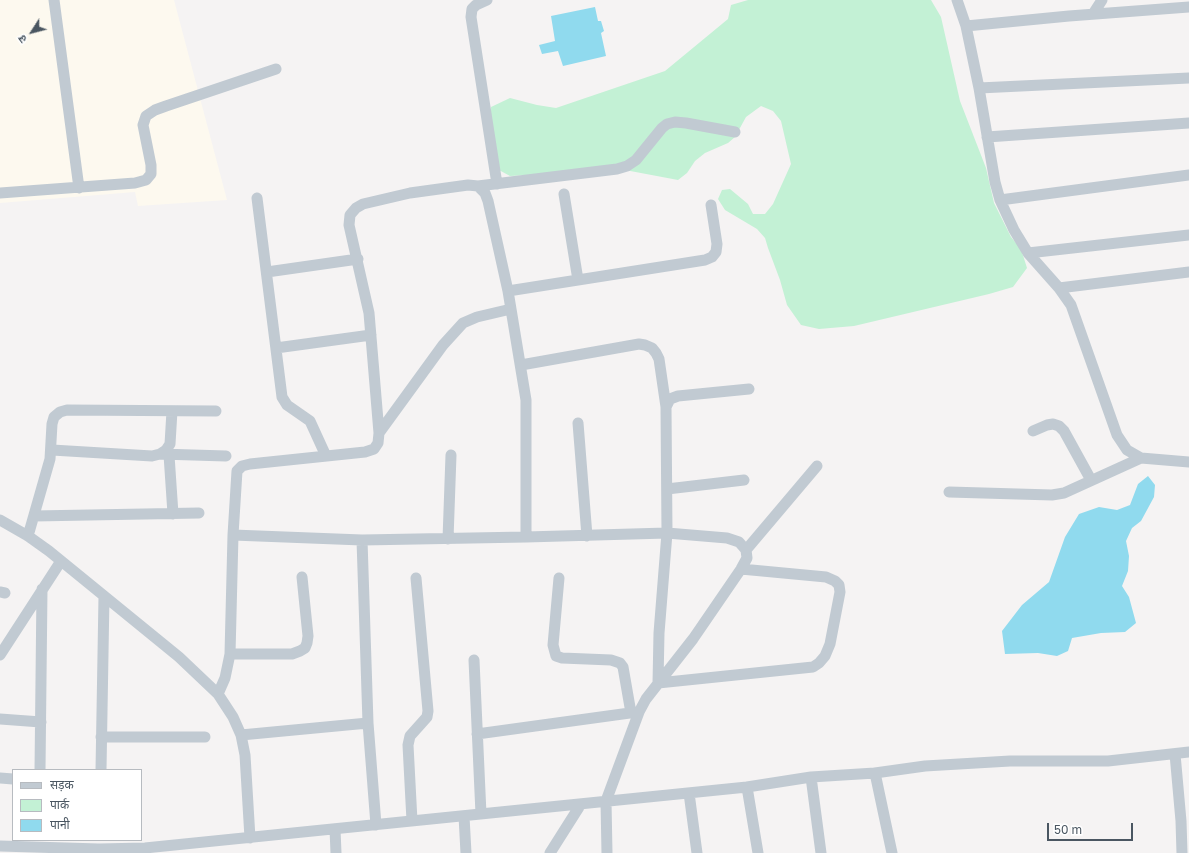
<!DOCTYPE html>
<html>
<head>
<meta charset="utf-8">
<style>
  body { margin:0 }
  #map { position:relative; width:1189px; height:853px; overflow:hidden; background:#f5f3f3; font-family:"Golos Text","Noto Sans Devanagari",sans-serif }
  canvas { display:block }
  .legend { position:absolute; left:12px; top:769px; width:130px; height:72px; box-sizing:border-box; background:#fff; border:1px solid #b7bbc0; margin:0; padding:5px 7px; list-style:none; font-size:12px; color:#4a5661 }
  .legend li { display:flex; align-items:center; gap:8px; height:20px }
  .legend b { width:20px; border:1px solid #b7bbc0 }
  .north { position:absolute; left:12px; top:12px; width:40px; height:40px; -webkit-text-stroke:3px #fff; paint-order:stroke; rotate:234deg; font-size:11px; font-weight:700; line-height:16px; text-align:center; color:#4a5661 }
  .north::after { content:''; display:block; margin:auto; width:14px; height:18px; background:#4a5661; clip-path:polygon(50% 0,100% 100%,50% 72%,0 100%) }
  .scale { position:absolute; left:1047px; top:823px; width:86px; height:18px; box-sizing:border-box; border:2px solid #4a5661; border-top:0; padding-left:5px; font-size:12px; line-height:14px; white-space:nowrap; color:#4a5661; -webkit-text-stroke:3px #fff; paint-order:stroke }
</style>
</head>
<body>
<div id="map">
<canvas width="1189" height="853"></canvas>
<ul class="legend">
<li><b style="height:5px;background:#c1cad2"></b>सड़क</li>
<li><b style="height:11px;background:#c3f1d5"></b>पार्क</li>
<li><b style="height:11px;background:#90daee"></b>पानी</li>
</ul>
<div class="north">उ</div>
<div class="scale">50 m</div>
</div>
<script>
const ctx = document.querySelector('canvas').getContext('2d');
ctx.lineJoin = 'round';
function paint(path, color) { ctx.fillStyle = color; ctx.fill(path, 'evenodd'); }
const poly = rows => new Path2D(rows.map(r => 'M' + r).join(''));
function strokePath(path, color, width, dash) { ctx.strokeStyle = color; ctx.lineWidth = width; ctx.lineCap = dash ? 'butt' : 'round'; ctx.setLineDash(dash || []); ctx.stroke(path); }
paint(poly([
  [0,0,174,0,227,200,138,206,135,192,0,203]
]), '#fdf9ef');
paint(poly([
  [748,0,931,0,941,17,960,101,986,168,994,203,1011,237,1021,249,1027,268,1013,287,989,294,854,326,819,329,801,325,787,305,780,280,768,248,765,238,757,229,725,210,718,199,722,190,730,189,748,204,753,214,765,214,773,204,791,164,781,121,773,111,761,106,746,117,735,137,728,143,705,153,695,161,687,173,678,180,625,170,510,176,499,170,491,128,491,107,510,98,537,105,556,108,665,71,728,19,731,5]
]), '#c3f1d5');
paint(poly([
  [595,7,598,21,601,21,604,31,601,33,606,56,563,66,558,51,542,54,539,45,555,41,551,16],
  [1148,476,1155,485,1154,497,1141,521,1132,528,1126,541,1129,556,1128,571,1122,586,1129,597,1136,623,1125,632,1101,633,1072,638,1068,651,1057,656,1038,653,1005,654,1002,631,1022,605,1049,582,1065,537,1079,514,1099,507,1117,510,1130,505,1138,484]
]), '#90daee');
strokePath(poly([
  [54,0,79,188],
  [487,0,476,5,472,9,471,17,497,184],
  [957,0,966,26,979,88,995,182,1000,200,1014,230,1028,253,1059,288,1071,305,1117,435,1127,450,1141,458,1189,462],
  [1093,14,1102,0],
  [966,26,1069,16,1189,7],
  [979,88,1189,78],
  [987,137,1189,123],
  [478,186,617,169,627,166,636,160,662,128,667,124,675,122,686,123,735,132],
  [0,193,135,183,146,180,151,174,151,165,143,125,146,116,155,110,166,106,276,69],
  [564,194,578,280],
  [257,198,282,397,287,405,310,421,326,456],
  [1000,200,1189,175],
  [1028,253,1189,235],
  [267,272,358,259],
  [1059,288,1189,272],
  [508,291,705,260,712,257,716,252,717,244,711,205],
  [276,348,371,335],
  [521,365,639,344,645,345,652,348,656,353,659,359,666,407],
  [578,423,587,536],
  [1033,431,1047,425,1053,424,1059,426,1064,431,1091,480],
  [379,433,443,345,463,323,477,317,511,309],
  [52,450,152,456,160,454,166,450,170,444,172,411],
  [160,454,226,456],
  [169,455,173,514],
  [667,489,744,480],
  [949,492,1052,495,1064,493,1141,458],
  [34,516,199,513],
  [0,520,28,536,49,551,179,657,218,694,233,717,241,735,245,755,250,838],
  [233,535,362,540,526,537,667,533,727,538,739,542,746,550,747,558,741,569,693,639,646,699,639,712,606,801,607,853],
  [28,536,50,459,52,424,54,417,60,412,67,410,216,411],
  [448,539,451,455],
  [362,540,368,723,376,825],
  [746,550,817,466],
  [741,569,826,577,835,581,839,585,840,592,830,644,825,656,819,663,813,667,658,683,659,633,667,533,666,407,670,399,678,396,749,389],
  [559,578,553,645,556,656,562,658,611,660,620,663,623,667,631,713],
  [0,592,5,593],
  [230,654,292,654,300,651,305,648,307,643,308,636,302,577],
  [0,655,61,561],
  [474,660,481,814],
  [218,694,225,678,230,654,233,535,237,471,242,466,250,464,365,452,374,449,378,443,379,433,369,313,349,225,350,215,356,208,363,204,410,193,468,185,478,186,485,193,488,201,508,291,526,400,526,537],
  [0,719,41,722],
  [477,734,637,712],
  [241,735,368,723],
  [101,737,205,737],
  [1175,754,1181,821,1182,853],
  [40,770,42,589],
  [101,770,104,596],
  [875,773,892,853],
  [811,777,821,853],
  [0,778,13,779],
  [747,787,758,853],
  [689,793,697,853],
  [464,816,466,853],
  [412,821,408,745,410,736,427,717,428,711,416,578],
  [335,829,336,853],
  [0,846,99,849,145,848,747,787,811,777,875,773,925,766,1010,761,1108,761,1189,752],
  [550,853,581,804]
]), '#c1cad2', 11);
</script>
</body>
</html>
